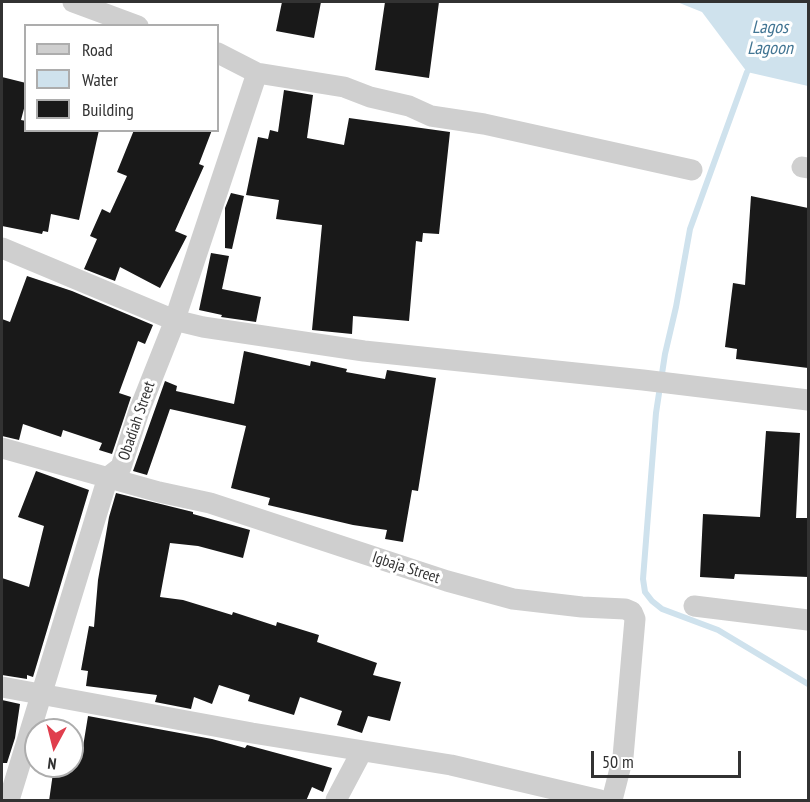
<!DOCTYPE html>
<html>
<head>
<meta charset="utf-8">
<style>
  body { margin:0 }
  #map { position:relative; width:810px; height:802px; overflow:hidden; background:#fff; font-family:"PT Sans Narrow",sans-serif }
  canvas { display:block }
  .frame { position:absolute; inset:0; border:3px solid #323232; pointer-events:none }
  .legend { position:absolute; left:24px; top:24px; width:195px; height:108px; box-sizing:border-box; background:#fff; border:2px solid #adadad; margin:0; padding:8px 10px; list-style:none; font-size:18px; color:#323232 }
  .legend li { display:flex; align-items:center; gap:12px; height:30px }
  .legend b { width:30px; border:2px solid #adadad }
  .north { position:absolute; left:24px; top:718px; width:60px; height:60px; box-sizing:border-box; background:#fff; border:2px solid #adadad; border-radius:50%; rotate:187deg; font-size:16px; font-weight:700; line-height:24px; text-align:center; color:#323232 }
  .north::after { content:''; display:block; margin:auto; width:21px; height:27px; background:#e03e4d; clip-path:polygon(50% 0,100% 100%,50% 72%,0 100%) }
  .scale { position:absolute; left:591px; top:751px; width:150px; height:27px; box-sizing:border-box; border:3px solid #323232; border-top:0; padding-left:8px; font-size:18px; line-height:21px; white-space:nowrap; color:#323232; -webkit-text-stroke:4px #fff; paint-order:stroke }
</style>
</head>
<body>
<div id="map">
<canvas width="810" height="802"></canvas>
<div class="frame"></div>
<ul class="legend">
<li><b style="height:8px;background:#cfcfcf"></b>Road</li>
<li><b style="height:16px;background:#cfe2ed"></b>Water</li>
<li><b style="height:16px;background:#191919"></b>Building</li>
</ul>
<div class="north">N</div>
<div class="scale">50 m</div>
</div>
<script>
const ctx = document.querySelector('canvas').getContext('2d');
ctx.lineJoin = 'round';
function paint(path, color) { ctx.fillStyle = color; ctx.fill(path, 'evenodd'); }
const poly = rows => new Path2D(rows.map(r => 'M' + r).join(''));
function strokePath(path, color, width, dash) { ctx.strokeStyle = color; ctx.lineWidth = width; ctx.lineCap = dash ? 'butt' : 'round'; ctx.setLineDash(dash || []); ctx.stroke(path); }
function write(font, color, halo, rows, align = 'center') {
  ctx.font = font + ' "PT Sans Narrow",sans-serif'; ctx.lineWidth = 6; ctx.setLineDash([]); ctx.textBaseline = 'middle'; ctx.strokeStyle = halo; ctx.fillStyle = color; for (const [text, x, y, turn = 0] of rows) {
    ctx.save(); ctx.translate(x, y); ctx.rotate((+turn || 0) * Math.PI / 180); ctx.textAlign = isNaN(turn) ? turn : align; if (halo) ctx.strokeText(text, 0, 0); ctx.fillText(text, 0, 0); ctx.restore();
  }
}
paint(poly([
  [677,2,808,2,808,86,747,72,702,12]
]), '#cfe2ed');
strokePath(poly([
  [747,72,690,229,676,307,665,354,656,413,643,579,645,592,652,601,662,609,718,630,808,684]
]), '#cfe2ed', 6);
paint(poly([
  [282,2,321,2,314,38,276,31],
  [385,2,439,2,429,78,375,70],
  [2,77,26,83,26,101,21,120,26,121,26,130,99,130,79,220,51,214,48,232,43,231,42,234,2,226],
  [284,90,313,95,307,138,344,145,349,118,450,132,439,234,423,233,422,242,416,241,409,321,353,316,352,334,312,330,322,225,276,219,279,200,246,195,258,137,268,139,270,130,278,132],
  [134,130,212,130,199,164,204,166,175,231,187,236,160,288,120,267,115,281,84,269,97,239,90,236,102,209,110,213,127,176,117,172],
  [231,193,244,196,232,249,225,248,225,208],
  [751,196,808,208,808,368,736,359,737,349,725,347,733,283,745,285],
  [211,253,229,256,222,289,261,297,256,322,221,317,222,315,199,310],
  [27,276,72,291,153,325,145,344,138,341,119,393,131,397,112,454,99,450,102,443,63,430,61,437,23,424,19,440,2,436,2,319,10,322],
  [244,351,310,366,311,361,347,369,346,372,385,379,387,370,436,378,418,491,412,490,403,542,385,539,387,530,353,525,268,505,270,498,231,488,246,426,170,409,147,475,133,471,165,381,177,386,176,391,234,404],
  [766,431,800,433,796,518,808,518,808,577,735,574,734,579,700,577,703,514,760,517],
  [36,471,89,490,33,677,27,675,27,679,2,675,2,578,29,587,44,526,18,517],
  [116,493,193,512,193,514,250,530,243,558,198,546,170,543,160,597,183,600,232,615,233,612,276,626,277,622,319,635,317,642,377,663,373,675,401,682,390,721,368,716,362,733,337,725,342,711,300,697,294,715,248,701,250,695,219,685,212,704,194,697,191,709,155,702,157,695,86,686,88,671,81,670,89,626,94,627,98,580,109,517],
  [2,700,20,704,15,738,7,763,2,763],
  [88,716,212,739,245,748,247,745,332,768,323,792,312,787,306,801,49,801,54,766,72,766,72,757,81,759]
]), '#191919');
strokePath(poly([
  [73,2,138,26],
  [218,53,257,73,344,87,370,97,409,106,431,116,484,124,692,170],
  [802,167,808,168],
  [2,248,174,320,203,327,364,351,643,380,808,400],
  [2,448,159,492,210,503,447,581,513,599,582,607,625,609,632,612,635,619,623,757,612,800],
  [694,606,808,620],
  [2,687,252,733,451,765,600,800],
  [9,800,108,477,121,467,139,411,172,328,257,73],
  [336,800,362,751]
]), '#cfcfcf', 21);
write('16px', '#323232', '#fff', [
  ["Obadiah Street",137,421,-71],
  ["Igbaja Street",406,568,18]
]);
write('italic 18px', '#427593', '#fff', [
  ["Lagos",770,28],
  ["Lagoon",770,49]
]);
</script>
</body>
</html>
